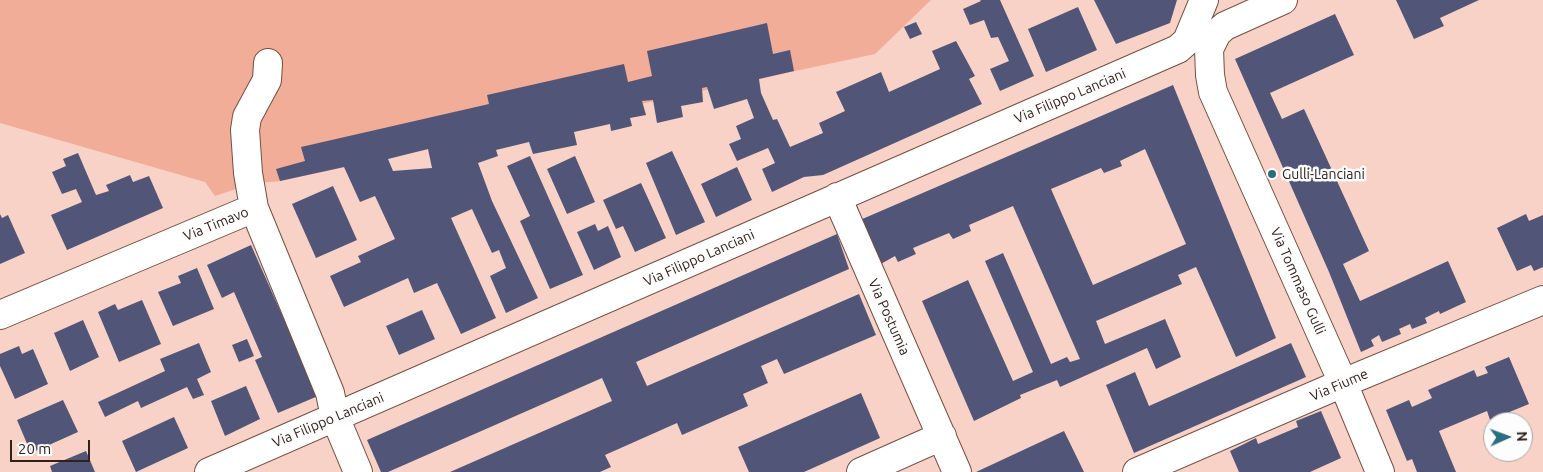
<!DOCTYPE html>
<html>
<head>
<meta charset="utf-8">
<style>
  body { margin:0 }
  #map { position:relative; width:1543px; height:472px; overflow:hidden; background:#f8d2c6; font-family:Ubuntu,sans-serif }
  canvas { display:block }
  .north { position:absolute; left:1483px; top:412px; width:50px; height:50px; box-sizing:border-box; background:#fcfdfc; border:1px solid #aba5a2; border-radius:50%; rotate:88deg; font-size:14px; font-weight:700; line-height:20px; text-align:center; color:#32201b }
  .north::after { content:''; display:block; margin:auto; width:18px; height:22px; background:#2b6e7f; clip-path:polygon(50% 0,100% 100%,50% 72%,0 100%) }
  .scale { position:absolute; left:10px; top:440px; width:80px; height:22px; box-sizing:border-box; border:2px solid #32201b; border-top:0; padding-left:6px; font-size:15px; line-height:18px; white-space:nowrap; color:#32201b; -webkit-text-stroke:4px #fcfdfc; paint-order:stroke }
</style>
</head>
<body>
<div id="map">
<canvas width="1543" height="472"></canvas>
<div class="north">N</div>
<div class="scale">20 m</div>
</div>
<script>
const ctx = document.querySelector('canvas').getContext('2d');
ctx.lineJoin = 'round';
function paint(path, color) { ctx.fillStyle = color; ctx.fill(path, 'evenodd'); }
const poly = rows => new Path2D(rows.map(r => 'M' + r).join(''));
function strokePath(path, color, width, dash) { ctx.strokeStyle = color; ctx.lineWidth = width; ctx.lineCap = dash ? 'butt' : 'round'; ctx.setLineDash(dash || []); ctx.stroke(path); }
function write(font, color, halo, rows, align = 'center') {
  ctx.font = font + ' Ubuntu,sans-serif'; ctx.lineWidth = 5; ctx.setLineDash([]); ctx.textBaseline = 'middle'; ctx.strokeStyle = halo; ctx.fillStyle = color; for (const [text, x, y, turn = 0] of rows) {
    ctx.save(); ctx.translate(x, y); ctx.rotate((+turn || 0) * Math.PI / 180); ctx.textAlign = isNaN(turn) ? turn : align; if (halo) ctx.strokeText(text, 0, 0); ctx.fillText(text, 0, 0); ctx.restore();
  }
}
paint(poly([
  [0,0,931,0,875,54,280,181,251,184,215,196,205,182,0,123]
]), '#f1ad98');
paint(poly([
  [980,0,1000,0,1034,76,1000,91,990,69,1009,61,998,37,991,38,984,20,970,25,963,9,981,1],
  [1094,0,1177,0,1170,23,1116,44],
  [1396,0,1479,0,1440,18,1444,26,1414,39],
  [1078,7,1097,50,1046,72,1028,29],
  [1335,14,1354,55,1270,93,1282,119,1304,109,1369,251,1343,264,1360,301,1448,261,1466,302,1440,314,1439,311,1425,318,1427,323,1412,329,1410,324,1399,329,1401,334,1382,342,1379,335,1371,340,1374,346,1361,352,1329,272,1235,59],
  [916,22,922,34,910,39,904,27],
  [767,23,773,54,790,50,794,71,759,79,761,93,773,120,777,119,790,147,823,133,819,123,845,111,836,92,881,72,889,92,940,69,932,51,956,41,975,76,969,79,982,104,823,175,804,177,772,192,762,169,775,163,768,148,737,161,729,144,741,139,736,126,754,118,747,99,714,109,707,87,702,88,703,102,681,106,683,117,657,123,653,100,642,101,646,115,630,118,632,126,611,131,610,124,574,132,577,145,533,154,529,142,496,150,498,156,478,163,492,201,538,298,506,313,490,276,506,268,499,250,492,253,472,209,451,218,496,318,461,334,437,283,414,293,408,278,344,307,330,276,361,262,358,256,395,239,375,196,360,202,344,167,280,181,276,169,305,161,301,147,489,104,487,95,624,64,628,82,652,76,647,51],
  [428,149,432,168,393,171,388,159],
  [1173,85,1276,338,1236,357,1196,267,1178,275,1182,284,1096,321,1105,344,1165,319,1181,357,1156,369,1147,348,1060,387,1057,380,1020,395,1021,398,974,421,922,301,968,280,1013,381,1033,372,985,261,1003,253,1051,364,1067,357,1070,362,1080,359,1013,206,969,225,971,231,953,239,949,233,913,248,916,254,898,262,895,256,879,265,860,220],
  [1145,149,1186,244,1093,285,1051,189,1101,168,1104,173,1122,166,1120,161],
  [672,151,705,222,676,235,646,163],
  [78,153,96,195,109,191,106,185,130,175,133,182,149,176,163,208,67,250,51,215,82,202,76,189,62,194,52,172,66,166,63,159],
  [530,156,583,275,550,289,520,221,530,216,507,166],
  [575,156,595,202,567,214,547,169],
  [737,167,752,200,716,217,701,184],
  [641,183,666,238,635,252,623,226,616,229,603,200],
  [333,186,357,240,316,258,292,204],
  [0,214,2,218,8,215,25,253,0,264],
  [1526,214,1529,221,1543,215,1543,267,1534,271,1531,265,1517,271,1497,228],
  [595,224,598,231,608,226,621,257,594,270,577,232],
  [837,234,849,269,636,362,647,386,859,294,876,335,784,374,777,359,761,366,768,383,743,394,748,406,682,435,677,423,605,455,611,467,600,472,450,472,612,401,602,378,388,472,381,472,367,440],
  [251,245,318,396,278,413,255,360,262,357,234,292,222,298,207,265],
  [197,268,214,309,173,326,158,292,181,283,178,276],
  [142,300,161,344,119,362,98,312,115,304,118,310],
  [422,310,435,339,399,355,386,326],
  [83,320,99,357,70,371,54,333],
  [247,339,254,356,239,362,232,345],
  [199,343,211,372,197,379,204,395,193,399,187,387,141,408,138,401,105,417,98,402,165,371,160,359],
  [1291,343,1306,377,1134,453,1106,385,1135,372,1149,406],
  [19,346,22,354,33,349,48,384,15,399,0,366,0,354],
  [1509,357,1529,404,1490,420,1487,411,1439,431,1456,472,1417,472,1412,459,1407,461,1386,410,1409,400,1412,407,1432,398,1428,390,1474,370,1477,377,1488,373,1485,367],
  [246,386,260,419,225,436,211,401],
  [861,393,880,438,804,472,749,472,738,447],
  [63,400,78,432,31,453,17,420],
  [1321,411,1341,458,1310,472,1239,472,1230,451,1256,438,1258,444,1298,427,1296,421],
  [174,417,188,448,136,472,122,441],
  [1064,431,1084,472,976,472],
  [86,451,95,472,52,472,50,466]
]), '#515679');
const minor = poly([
  [1283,0,1225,26,1217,33,1209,49,1210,75,1213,92,1343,383,1380,472],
  [268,63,267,80,247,117,245,130,248,173,254,208,330,393,335,417,358,472],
  [837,197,957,472],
  [0,315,254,208],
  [209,472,1178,49,1187,41,1204,0],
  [861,472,942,436],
  [1137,472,1343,383,1543,300]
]);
strokePath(minor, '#764e41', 30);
strokePath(minor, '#fff', 28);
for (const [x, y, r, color] of [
  [1272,174,5,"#2b6e7f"]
]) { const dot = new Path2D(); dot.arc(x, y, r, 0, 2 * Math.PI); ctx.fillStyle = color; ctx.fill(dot); strokePath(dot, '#fcfdfc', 2); }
write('14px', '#32201b', '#fcfdfc', [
  ["Via Filippo Lanciani",1070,96,-23],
  ["Via Timavo",216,224,-22],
  ["Via Filippo Lanciani",699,258,-24],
  ["Via Tommaso Gulli",1298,281,66],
  ["Via Postumia",889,317,66],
  ["Via Fiume",1339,385,-23],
  ["Via Filippo Lanciani",328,420,-23]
]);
write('14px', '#32201b', '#fcfdfc', [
  ["Gulli-Lanciani",1282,174]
], 'left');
</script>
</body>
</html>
